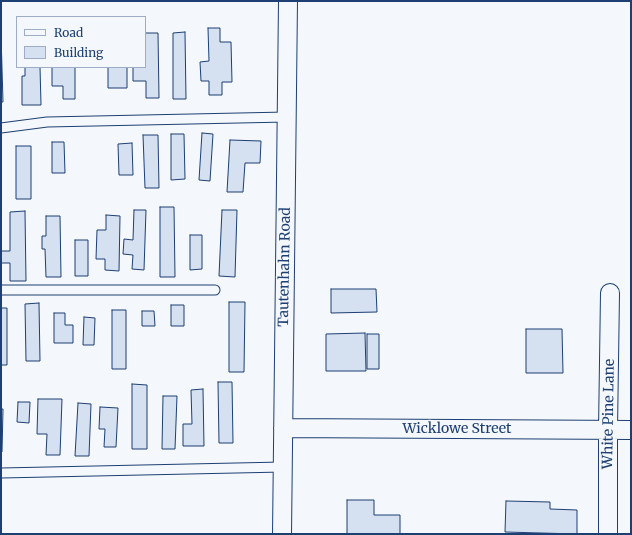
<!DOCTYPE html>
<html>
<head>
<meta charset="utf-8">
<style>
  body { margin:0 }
  #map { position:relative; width:632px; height:535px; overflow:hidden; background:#f4f7fb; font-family:Merriweather,serif }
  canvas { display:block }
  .frame { position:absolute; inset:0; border:2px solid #1d3f73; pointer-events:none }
  .legend { position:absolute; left:16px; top:16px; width:130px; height:52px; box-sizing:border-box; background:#f4f7fb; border:1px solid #9eadc5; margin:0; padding:5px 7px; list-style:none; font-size:12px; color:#1d3f73 }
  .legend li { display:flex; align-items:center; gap:8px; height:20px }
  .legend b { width:20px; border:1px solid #9eadc5 }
</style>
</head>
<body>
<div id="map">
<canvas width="632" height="535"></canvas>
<div class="frame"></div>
<ul class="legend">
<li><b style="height:5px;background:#f4f7fb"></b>Road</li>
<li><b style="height:11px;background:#d5e0f0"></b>Building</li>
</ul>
</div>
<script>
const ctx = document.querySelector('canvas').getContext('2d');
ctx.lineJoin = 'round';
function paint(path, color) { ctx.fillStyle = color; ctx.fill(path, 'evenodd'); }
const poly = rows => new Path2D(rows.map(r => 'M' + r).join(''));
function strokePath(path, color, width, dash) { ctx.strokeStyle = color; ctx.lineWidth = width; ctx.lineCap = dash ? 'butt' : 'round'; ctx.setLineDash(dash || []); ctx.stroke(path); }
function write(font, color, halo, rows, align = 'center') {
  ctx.font = font + ' Merriweather,serif'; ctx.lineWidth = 3; ctx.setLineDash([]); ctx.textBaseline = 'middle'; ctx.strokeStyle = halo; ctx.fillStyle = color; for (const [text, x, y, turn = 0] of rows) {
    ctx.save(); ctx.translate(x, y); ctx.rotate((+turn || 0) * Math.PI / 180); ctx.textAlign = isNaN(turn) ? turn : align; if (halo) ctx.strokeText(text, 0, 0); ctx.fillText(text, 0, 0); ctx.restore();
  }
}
const building = poly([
  [208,28,220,28,220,42,231,42,232,82,222,82,222,95,209,95,209,81,201,81,200,62,209,61,208,28],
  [185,32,186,99,173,99,173,33,185,32],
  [145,33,158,33,159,98,146,98,146,81,133,81,133,67,145,67,145,33],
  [1,35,3,102,1,102,1,35],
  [25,67,40,67,41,105,22,105,22,76,25,76,25,67],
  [52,67,75,67,75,99,63,99,63,86,52,86,52,67],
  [108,67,127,67,127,88,108,88,108,67],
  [202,133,213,134,210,181,199,180,202,133],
  [171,134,184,134,185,179,171,180,171,134],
  [143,135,158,135,159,188,145,188,143,135],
  [230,140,261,141,260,163,245,163,243,192,227,192,230,140],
  [52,142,64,142,65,173,52,173,52,142],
  [132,143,133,175,119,175,118,144,132,143],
  [16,146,31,146,31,199,16,199,16,146],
  [160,207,174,207,175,277,160,277,160,207],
  [134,210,146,210,144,270,132,269,133,255,123,254,124,239,133,240,134,210],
  [222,210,237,210,235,277,219,276,222,210],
  [25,211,26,281,10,281,10,263,1,263,1,251,10,251,10,212,25,211],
  [106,215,120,216,119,271,105,270,105,259,96,259,97,230,106,230,106,215],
  [46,216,60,216,61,277,46,277,45,249,42,249,42,236,46,236,46,216],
  [190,235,202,235,202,269,190,270,190,235],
  [75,240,88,240,88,276,75,276,75,240],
  [331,289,376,289,377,312,331,313,331,289],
  [229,302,245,302,244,372,229,372,229,302],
  [39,303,40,361,26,361,25,304,39,303],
  [171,305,184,305,184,326,171,326,171,305],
  [1,308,7,308,7,365,1,365,1,308],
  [112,310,126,310,126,369,112,369,112,310],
  [142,311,154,311,155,326,142,326,142,311],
  [54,313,65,313,65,325,73,325,73,343,54,343,54,313],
  [84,317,95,318,94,345,83,345,84,317],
  [526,329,562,329,563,373,526,373,526,329],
  [365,333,366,371,326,371,326,334,365,333],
  [367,334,379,334,379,369,367,369,367,334],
  [218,382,232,382,233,443,219,443,218,382],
  [132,384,147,385,147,449,132,449,132,384],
  [203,389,204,446,183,446,183,424,192,424,191,390,203,389],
  [163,396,177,396,175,449,162,449,163,396],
  [38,399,62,399,60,455,46,455,47,434,37,434,38,399],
  [18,402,30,402,29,423,17,422,18,402],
  [78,403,91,404,89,456,75,456,78,403],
  [100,407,118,408,116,447,104,447,105,429,99,429,100,407],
  [1,409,3,409,2,452,1,452,1,409],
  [347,500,374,500,374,515,400,515,400,534,347,534,347,500],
  [506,501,550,502,550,509,577,510,577,534,505,532,506,501]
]);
paint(building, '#d5e0f0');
strokePath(building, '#1d3f73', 1);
const service = poly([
  [1,128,47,122,287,117],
  [1,290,215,290],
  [1,473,283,467]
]);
const minor = poly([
  [283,428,631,430],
  [282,534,288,1],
  [608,534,608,430,610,293]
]);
strokePath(service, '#1d3f73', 11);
strokePath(minor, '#1d3f73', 20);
strokePath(service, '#f4f7fb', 9);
strokePath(minor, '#f4f7fb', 18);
write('14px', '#1d3f73', '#f4f7fb', [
  ["Tautenhahn Road",285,267,-89],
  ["White Pine Lane",609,414,-89],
  ["Wicklowe Street",457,429]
]);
</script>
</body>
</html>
